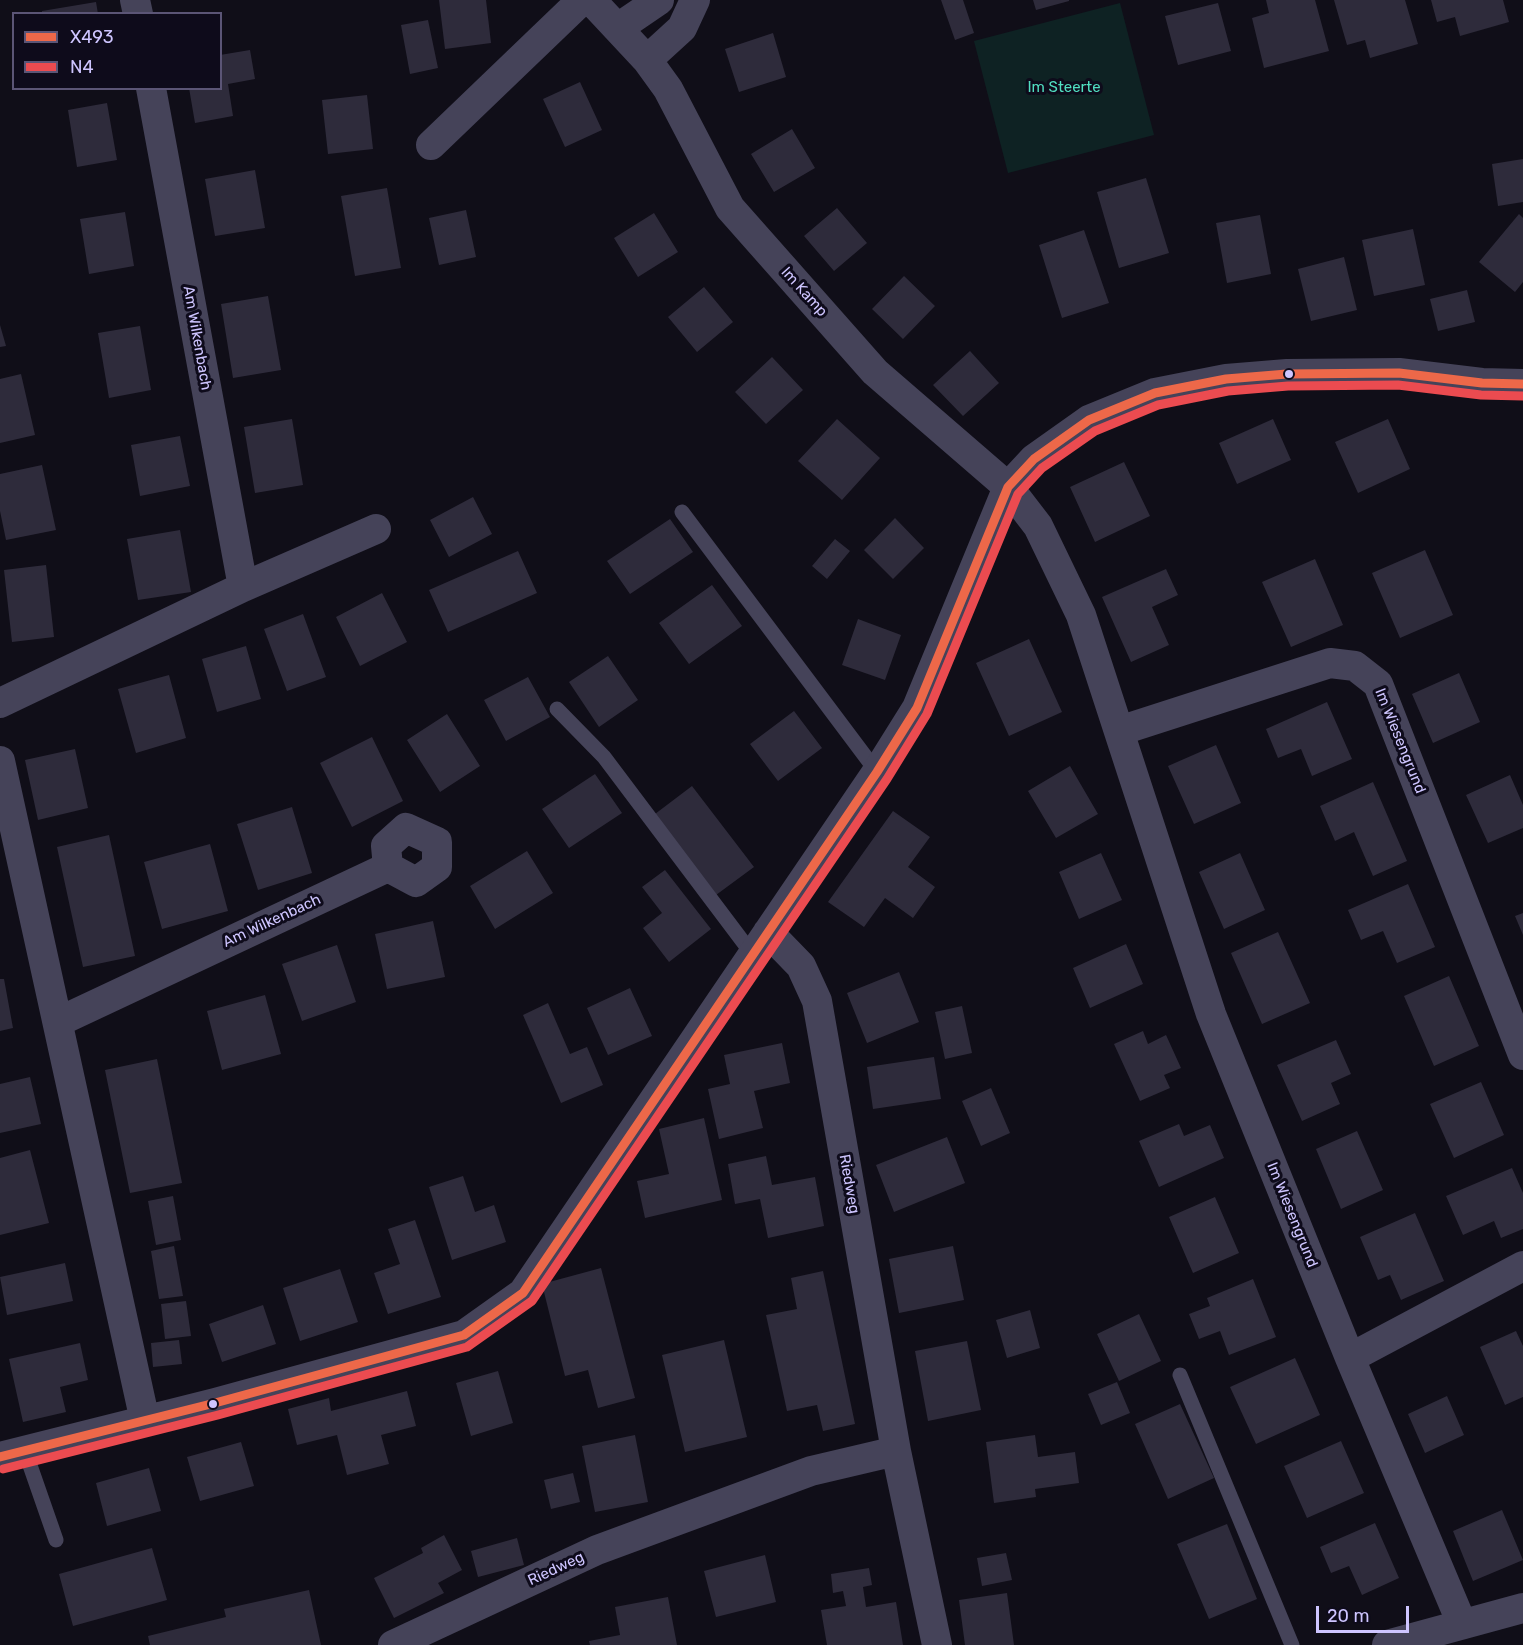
<!DOCTYPE html>
<html>
<head>
<meta charset="utf-8">
<style>
  body { margin:0 }
  #map { position:relative; width:1523px; height:1645px; overflow:hidden; background:#100e18; font-family:Rubik,sans-serif }
  canvas { display:block }
  .legend { position:absolute; left:12px; top:12px; width:210px; height:78px; box-sizing:border-box; background:#0e0b1b; border:2px solid #5b5576; margin:0; padding:8px 10px; list-style:none; font-size:18px; color:#cec5ff }
  .legend li { display:flex; align-items:center; gap:12px; height:30px }
  .legend b { width:30px; border:2px solid #5b5576 }
  .scale { position:absolute; left:1316px; top:1606px; width:93px; height:27px; box-sizing:border-box; border:3px solid #cec5ff; border-top:0; padding-left:8px; font-size:18px; line-height:21px; white-space:nowrap; color:#cec5ff; -webkit-text-stroke:4px #0e0b1b; paint-order:stroke }
</style>
</head>
<body>
<div id="map">
<canvas width="1523" height="1645"></canvas>
<ul class="legend">
<li><b style="height:8px;background:#ed6849"></b>X493</li>
<li><b style="height:8px;background:#eb4b50"></b>N4</li>
</ul>
<div class="scale">20 m</div>
</div>
<script>
const ctx = document.querySelector('canvas').getContext('2d');
ctx.lineJoin = 'round';
function paint(path, color) { ctx.fillStyle = color; ctx.fill(path, 'evenodd'); }
const poly = rows => new Path2D(rows.map(r => 'M' + r).join(''));
function strokePath(path, color, width, dash) { ctx.strokeStyle = color; ctx.lineWidth = width; ctx.lineCap = dash ? 'butt' : 'round'; ctx.setLineDash(dash || []); ctx.stroke(path); }
function write(font, color, halo, rows, align = 'center') {
  ctx.font = font + ' Rubik,sans-serif'; ctx.lineWidth = 6; ctx.setLineDash([]); ctx.textBaseline = 'middle'; ctx.strokeStyle = halo; ctx.fillStyle = color; for (const [text, x, y, turn = 0] of rows) {
    ctx.save(); ctx.translate(x, y); ctx.rotate((+turn || 0) * Math.PI / 180); ctx.textAlign = isNaN(turn) ? turn : align; if (halo) ctx.strokeText(text, 0, 0); ctx.fillText(text, 0, 0); ctx.restore();
  }
}
paint(poly([
  [1120,3,1154,135,1008,173,974,41]
]), '#0e2223');
paint(poly([
  [439,0,486,0,491,43,445,49],
  [941,0,963,0,974,33,955,40],
  [1033,0,1069,0,1069,1,1036,10],
  [1266,0,1315,0,1329,51,1264,68,1252,18,1269,13],
  [1334,0,1405,0,1418,44,1370,58,1365,40,1347,45],
  [1431,0,1503,0,1509,22,1460,36,1455,17,1437,22],
  [96,2,98,14,42,14,42,11],
  [1218,3,1231,51,1178,65,1165,16],
  [428,20,438,68,410,74,401,25],
  [773,33,786,77,739,92,725,49],
  [250,50,255,79,228,84,233,116,195,123,189,88,220,88,220,55],
  [580,82,602,130,565,147,543,99],
  [367,95,373,149,328,154,322,100],
  [107,103,117,160,77,167,68,110],
  [792,129,815,168,774,192,751,154],
  [1523,159,1523,202,1498,206,1492,164],
  [255,170,265,228,215,236,205,179],
  [1146,178,1169,253,1119,268,1097,192],
  [387,188,401,268,355,276,341,196],
  [837,208,867,243,834,271,804,236],
  [466,210,476,257,439,265,429,218],
  [125,212,134,266,89,274,80,219],
  [654,213,678,252,638,277,614,238],
  [1519,214,1523,218,1523,282,1515,292,1479,262],
  [1260,215,1271,274,1227,283,1216,223],
  [1413,229,1425,285,1374,296,1362,240],
  [1084,230,1109,303,1062,318,1039,245],
  [1344,257,1357,310,1311,321,1298,269],
  [904,276,935,306,903,339,872,309],
  [704,287,733,322,697,352,668,317],
  [1467,290,1475,322,1438,331,1430,299],
  [268,296,281,370,233,378,221,304],
  [0,325,6,346,0,347],
  [140,326,151,390,109,398,98,333],
  [970,351,999,383,963,416,933,385],
  [772,357,803,390,766,424,735,392],
  [21,374,35,435,0,443,0,379],
  [292,419,303,485,255,493,244,427],
  [837,419,880,458,842,500,798,461],
  [1273,419,1291,460,1237,484,1219,443],
  [1388,419,1410,469,1358,493,1335,442],
  [180,436,190,486,140,496,131,445],
  [1124,462,1150,516,1095,542,1070,487],
  [42,465,56,530,6,540,0,511,0,474],
  [473,497,492,534,449,557,430,520],
  [895,518,924,548,893,579,864,550],
  [670,519,693,552,630,594,607,561],
  [180,530,191,592,138,600,127,539],
  [835,539,850,551,827,579,812,566],
  [1425,550,1453,615,1400,638,1372,573],
  [518,551,537,593,448,632,429,590],
  [1315,559,1343,625,1291,647,1262,582],
  [46,565,54,637,12,642,4,570],
  [1166,569,1178,595,1152,607,1169,645,1131,662,1102,597],
  [712,585,742,626,689,664,659,623],
  [382,593,407,642,360,666,336,617],
  [303,614,326,677,287,691,264,629],
  [858,619,901,635,885,680,842,665],
  [1029,639,1062,712,1009,736,976,663],
  [246,646,261,699,217,712,202,659],
  [608,656,638,700,599,727,569,682],
  [1459,673,1480,722,1433,743,1412,694],
  [169,675,186,738,136,753,118,689],
  [528,677,550,717,506,741,484,700],
  [1327,702,1352,759,1312,776,1301,749,1278,758,1266,729],
  [794,711,822,748,778,781,750,744],
  [447,714,480,766,440,792,407,740],
  [372,737,403,801,352,827,320,763],
  [1216,745,1241,803,1194,824,1168,766],
  [75,749,88,808,38,820,25,760],
  [1070,766,1098,814,1056,838,1028,791],
  [595,774,622,813,569,848,542,809],
  [1510,775,1523,805,1523,828,1488,843,1466,795],
  [1373,782,1407,861,1373,876,1354,832,1335,841,1320,806],
  [692,786,754,867,716,895,655,814],
  [292,807,312,873,258,890,237,824],
  [893,811,930,837,908,867,935,887,913,918,885,898,864,927,828,902],
  [109,835,135,956,83,967,57,847],
  [210,844,228,911,162,929,144,862],
  [527,851,553,893,495,929,470,886],
  [1101,853,1122,900,1079,919,1059,872],
  [1240,853,1265,910,1224,929,1199,872],
  [665,870,711,929,669,962,643,928,662,913,642,887],
  [1408,884,1435,947,1397,963,1383,931,1361,940,1348,910],
  [1523,913,1523,935,1515,916],
  [433,921,445,977,387,989,375,934],
  [1278,932,1310,1003,1262,1024,1231,953],
  [1126,944,1143,984,1090,1008,1073,968],
  [337,945,356,1002,302,1021,282,964],
  [899,972,919,1022,867,1043,847,993],
  [1449,976,1479,1046,1434,1066,1404,996],
  [0,979,4,979,13,1028,0,1031],
  [630,988,652,1036,608,1055,587,1008],
  [265,995,281,1054,222,1070,207,1011],
  [548,1003,570,1054,587,1047,603,1085,561,1103,523,1015],
  [962,1006,972,1053,945,1059,935,1012],
  [1143,1031,1148,1044,1166,1035,1181,1068,1164,1075,1170,1088,1140,1101,1114,1044],
  [1336,1040,1351,1074,1331,1083,1340,1104,1302,1121,1277,1065],
  [782,1043,790,1083,754,1091,763,1128,719,1139,708,1089,730,1084,724,1055],
  [934,1057,941,1099,873,1109,867,1067],
  [157,1059,182,1183,130,1193,105,1070],
  [30,1077,41,1124,0,1133,0,1084],
  [1481,1082,1504,1135,1454,1158,1430,1104],
  [991,1088,1010,1133,981,1146,962,1101],
  [704,1118,722,1200,645,1218,637,1181,669,1174,659,1129],
  [1179,1124,1184,1136,1210,1125,1224,1158,1159,1187,1139,1141],
  [1357,1131,1383,1190,1341,1209,1316,1149],
  [947,1137,965,1183,894,1212,876,1165],
  [30,1150,49,1223,0,1235,0,1158],
  [766,1156,772,1185,815,1177,824,1226,768,1238,760,1199,735,1204,728,1164],
  [1512,1168,1523,1193,1523,1229,1501,1238,1494,1221,1463,1235,1446,1196],
  [463,1176,475,1212,494,1205,506,1242,452,1260,429,1187],
  [173,1196,181,1240,156,1245,148,1201],
  [1215,1197,1239,1253,1193,1273,1169,1217],
  [1415,1213,1444,1281,1401,1300,1390,1275,1378,1280,1360,1237],
  [415,1220,441,1297,388,1314,374,1273,400,1264,388,1229],
  [174,1246,183,1296,159,1299,151,1251],
  [953,1246,964,1300,899,1313,889,1259],
  [65,1263,73,1301,7,1315,0,1277],
  [601,1268,635,1398,598,1408,588,1370,565,1376,542,1284],
  [340,1269,358,1322,300,1341,283,1288],
  [823,1271,855,1424,823,1431,817,1405,787,1411,766,1315,797,1309,791,1278],
  [1253,1279,1276,1337,1229,1355,1220,1331,1199,1339,1189,1314,1210,1306,1207,1298],
  [186,1301,191,1336,165,1339,161,1304],
  [263,1305,276,1344,222,1362,209,1324],
  [1030,1310,1040,1348,1007,1358,996,1320],
  [1139,1314,1161,1361,1119,1381,1097,1334],
  [1516,1331,1523,1346,1523,1397,1505,1405,1480,1347],
  [179,1340,182,1364,153,1367,151,1343],
  [724,1340,747,1437,685,1452,662,1355],
  [967,1341,981,1410,928,1421,915,1351],
  [80,1343,88,1380,60,1387,66,1412,23,1422,9,1359],
  [1295,1358,1320,1415,1256,1444,1230,1387],
  [498,1371,513,1423,471,1436,456,1383],
  [1117,1382,1130,1413,1101,1425,1088,1394],
  [407,1391,416,1426,381,1435,389,1464,347,1475,337,1435,297,1445,288,1409,329,1398,331,1411],
  [1447,1396,1464,1435,1425,1453,1408,1414],
  [1180,1404,1214,1478,1168,1499,1135,1424],
  [635,1435,648,1502,595,1512,582,1446],
  [1035,1435,1038,1457,1075,1452,1079,1483,1035,1489,1036,1497,994,1503,986,1442],
  [1341,1441,1364,1493,1307,1518,1284,1466],
  [241,1442,254,1486,200,1501,187,1457],
  [149,1468,161,1511,107,1526,96,1483],
  [573,1473,580,1502,551,1509,544,1480],
  [1502,1510,1523,1560,1473,1581,1453,1531],
  [1375,1523,1399,1578,1362,1595,1349,1566,1331,1573,1320,1547],
  [1227,1524,1257,1599,1209,1619,1177,1544],
  [444,1535,462,1570,438,1583,444,1593,394,1618,374,1578,423,1553,421,1548],
  [517,1538,524,1565,478,1577,471,1551],
  [152,1548,167,1600,73,1626,59,1574],
  [1006,1553,1012,1580,982,1586,977,1558],
  [765,1555,776,1602,716,1617,704,1571],
  [869,1568,872,1585,863,1587,866,1607,896,1602,903,1645,827,1645,821,1610,846,1606,843,1591,833,1593,831,1574],
  [309,1590,321,1645,150,1645,148,1636,226,1617,224,1609],
  [1007,1593,1014,1645,965,1645,959,1600],
  [668,1597,677,1645,590,1645,589,1641,620,1635,615,1607]
]), '#2e2b3b');
strokePath(poly([
  [682,512,877,772],
  [557,709,604,757,753,955],
  [1180,1375,1292,1645],
  [25,1451,56,1540]
]), '#454359', 15);
strokePath(poly([
  [135,0,138,14],
  [591,0,647,60,668,89,730,208,875,372,1008,487,1038,526,1081,615,1211,1014,1350,1358,1462,1624],
  [618,28,659,0],
  [647,60,682,28,695,0],
  [431,145,582,0],
  [243,587,376,529],
  [0,703,243,587,151,88],
  [1119,731,1330,663,1355,666,1378,684,1523,1055],
  [0,761,145,1421],
  [768,932,801,966,817,1001,896,1451,937,1645],
  [58,1022,388,867,416,882,437,867,437,842,406,828,386,846,388,867],
  [1350,1358,1523,1266],
  [0,1457,215,1403,464,1335,523,1293,877,772,917,708,1008,487,1034,459,1089,420,1155,393,1226,379,1287,374,1399,373,1482,383,1523,384],
  [393,1645,597,1550,811,1471,896,1451],
  [1387,1645,1523,1608]
]), '#454359', 30);
strokePath(poly([
  [0,1457,215,1403,464,1335,523,1293,877,772,917,708,1008,487,1034,459,1089,420,1155,393,1226,379,1287,374,1399,373,1482,383,1523,384]
]), '#ed6849', 9);
strokePath(poly([
  [3,1469,218,1415,467,1347,532,1301,887,779,927,714,1018,494,1042,468,1095,431,1158,405,1228,391,1288,386,1398,385,1481,395,1523,396]
]), '#eb4b50', 9);
for (const [x, y, r, color] of [
  [1289,374,5,"#cec5ff"],
  [213,1404,5,"#cec5ff"]
]) { const dot = new Path2D(); dot.arc(x, y, r, 0, 2 * Math.PI); ctx.fillStyle = color; ctx.fill(dot); strokePath(dot, '#0e0b1b', 2); }
write('15px', '#51dfc1', '#0e0b1b', [
  ["Im Steerte",1064,88]
]);
write('15px', '#cec5ff', '#0e0b1b', [
  ["Im Kamp",804,292,48],
  ["Am Wilkenbach",197,338,80],
  ["Im Wiesengrund",1400,741,68],
  ["Am Wilkenbach",272,921,-25],
  ["Riedweg",849,1184,80],
  ["Im Wiesengrund",1292,1215,68],
  ["Riedweg",556,1569,-25]
]);
</script>
</body>
</html>
